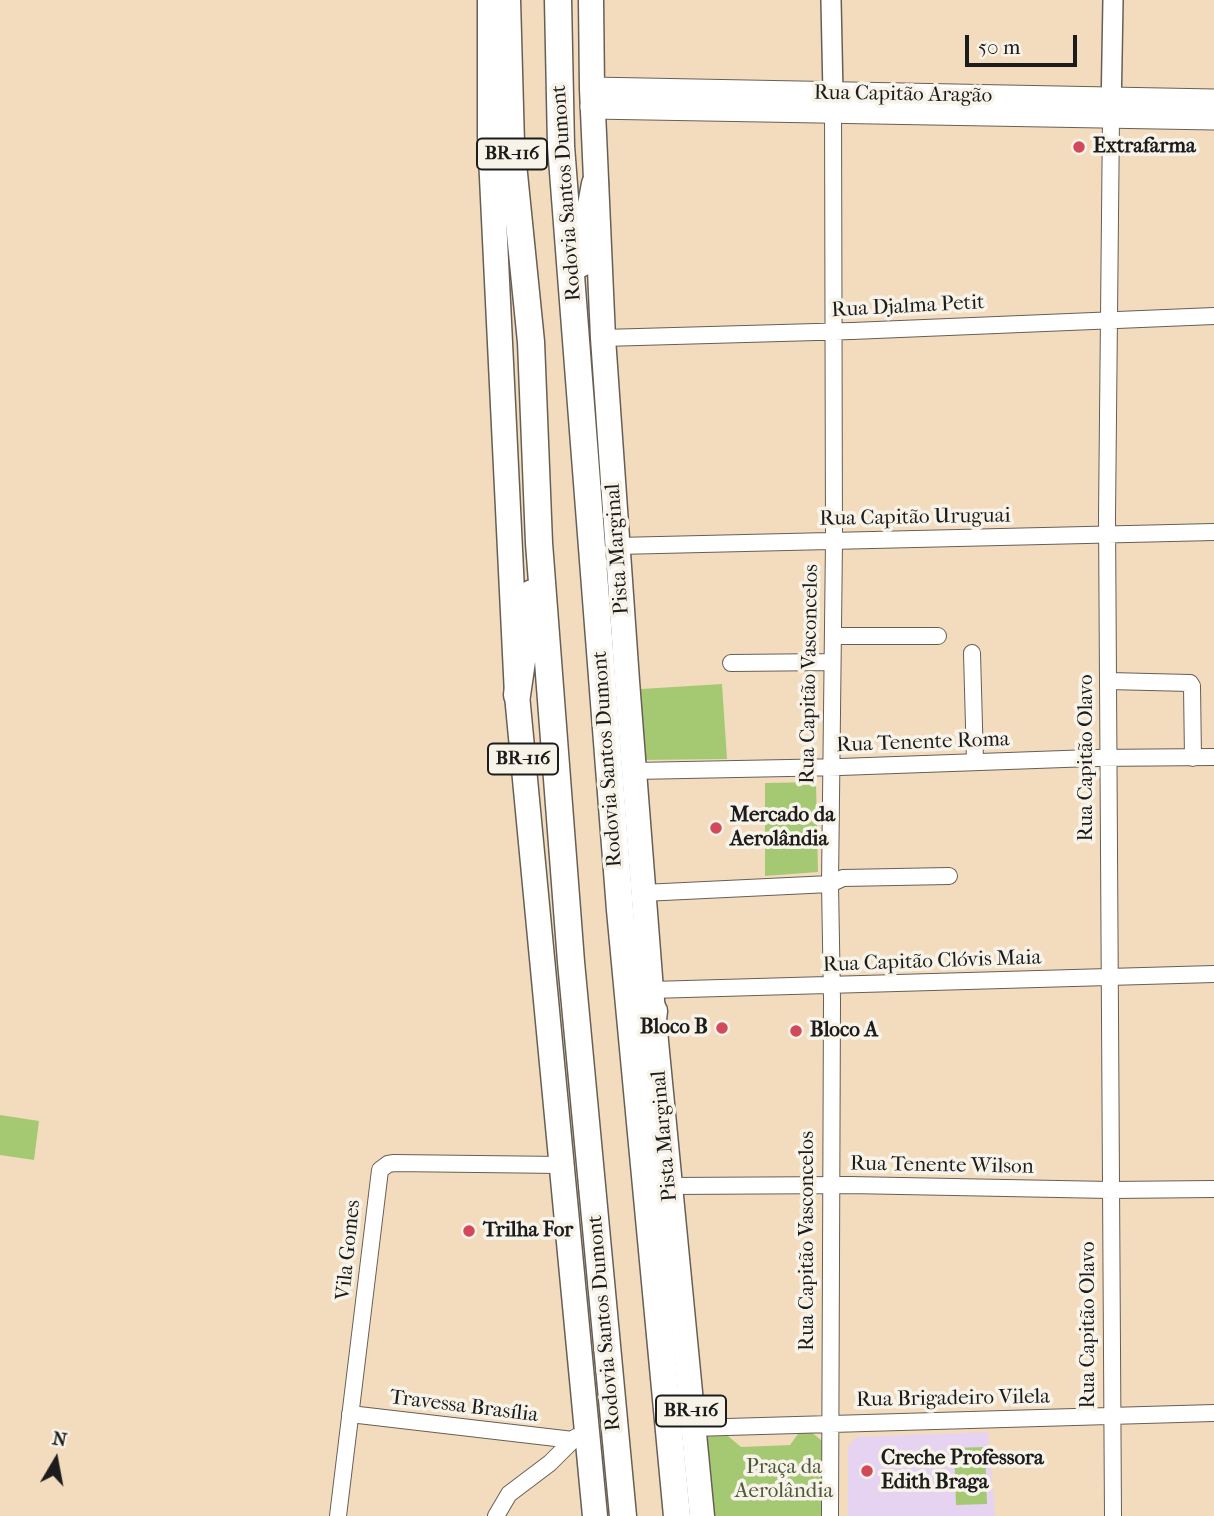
<!DOCTYPE html>
<html>
<head>
<meta charset="utf-8">
<style>
  body { margin:0 }
  #map { position:relative; width:1214px; height:1516px; overflow:hidden; background:#f3dcbe; font-family:"IM FELL French Canon",serif }
  canvas { display:block }
  .north { position:absolute; left:21px; top:1425px; width:70px; height:70px; -webkit-text-stroke:5px #f7f3e8; paint-order:stroke; rotate:10deg; font-size:19px; font-weight:700; line-height:28px; text-align:center; color:#1c1c1c }
  .north::after { content:''; display:block; margin:auto; width:24px; height:32px; background:#1c1c1c; clip-path:polygon(50% 0,100% 100%,50% 72%,0 100%) }
  .scale { position:absolute; left:965px; top:35px; width:112px; height:32px; box-sizing:border-box; border:4px solid #1c1c1c; border-top:0; padding-left:9px; font-size:21px; line-height:24px; white-space:nowrap; color:#1c1c1c; -webkit-text-stroke:5px #f7f3e8; paint-order:stroke }
</style>
</head>
<body>
<div id="map">
<canvas width="1214" height="1516"></canvas>
<div class="north">N</div>
<div class="scale">50 m</div>
</div>
<script>
const ctx = document.querySelector('canvas').getContext('2d');
ctx.lineJoin = 'round';
function paint(path, color) { ctx.fillStyle = color; ctx.fill(path, 'evenodd'); }
const poly = rows => new Path2D(rows.map(r => 'M' + r).join(''));
function strokePath(path, color, width, dash) { ctx.strokeStyle = color; ctx.lineWidth = width; ctx.lineCap = dash ? 'butt' : 'round'; ctx.setLineDash(dash || []); ctx.stroke(path); }
function write(font, color, halo, rows, align = 'center') {
  ctx.font = font + ' "IM FELL French Canon",serif'; ctx.lineWidth = 7; ctx.setLineDash([]); ctx.textBaseline = 'middle'; ctx.strokeStyle = halo; ctx.fillStyle = color; for (const [text, x, y, turn = 0] of rows) {
    ctx.save(); ctx.translate(x, y); ctx.rotate((+turn || 0) * Math.PI / 180); ctx.textAlign = isNaN(turn) ? turn : align; if (halo) ctx.strokeText(text, 0, 0); ctx.fillText(text, 0, 0); ctx.restore();
  }
}
paint(poly([
  [988,1432,995,1516,848,1516,848,1447,856,1437]
]), '#e5d3f1');
paint(poly([
  [722,684,727,759,642,760,641,689],
  [816,782,818,872,765,876,765,783],
  [0,1115,39,1121,34,1160,0,1155],
  [809,1430,822,1441,822,1516,709,1516,705,1436,728,1436,741,1447,790,1445,800,1431],
  [985,1447,987,1504,956,1505,954,1448]
]), '#a5c973');
const minor = poly([
  [1111,116,1107,516,1113,1516],
  [603,338,852,331,1214,316],
  [617,546,1214,532],
  [833,636,938,636],
  [972,653,975,762],
  [731,663,832,662],
  [1109,681,1190,683,1192,686,1193,758],
  [634,771,840,767,1092,758,1214,757],
  [643,893,830,884,843,878,949,876],
  [651,990,1214,974],
  [670,1186,849,1185,1110,1190,1214,1189],
  [350,1414,573,1440],
  [692,1428,1214,1413],
  [338,1516,380,1170,388,1164,394,1163,561,1165],
  [496,1516,509,1494,550,1463,576,1437],
  [830,1516,832,1000,830,884,834,541,833,101]
]);
const tertiary = poly([
  [831,0,833,94],
  [1111,114,1113,0]
]);
const secondary = poly([
  [592,89,1214,101],
  [592,107,1214,118]
]);
const primary = poly([
  [490,0,490,136,517,695,595,1516],
  [591,0,592,89,603,338,627,681,651,990,702,1516]
]);
const trunk = poly([
  [507,0,511,144,531,342,539,543,571,962,623,1516],
  [558,0,561,146,620,910,677,1516],
  [580,264,595,184],
  [517,695,532,593],
  [646,1074,654,1011]
]);
strokePath(minor, '#675f55', 18);
strokePath(tertiary, '#675f55', 22);
strokePath(secondary, '#675f55', 25);
strokePath(primary, '#675f55', 27);
strokePath(trunk, '#675f55', 29);
strokePath(minor, '#fff', 16);
strokePath(tertiary, '#fff', 19);
strokePath(secondary, '#fff', 23);
strokePath(primary, '#fff', 24);
strokePath(trunk, '#fff', 26);
for (const [x, y, r, color] of [
  [1079,147,7,"#d1495b"],
  [716,828,7,"#d1495b"],
  [722,1028,7,"#d1495b"],
  [796,1031,7,"#d1495b"],
  [469,1231,7,"#d1495b"],
  [867,1471,7,"#d1495b"]
]) { const dot = new Path2D(); dot.arc(x, y, r, 0, 2 * Math.PI); ctx.fillStyle = color; ctx.fill(dot); strokePath(dot, '#f7f3e8', 2.5); }
for (const [x, y, w] of [
  [512,154,70],
  [523,759,70],
  [691,1411,70]
]) { const box = new Path2D(); box.roundRect(x - w / 2, y - 15.5, w, 31, 5); ctx.fillStyle = '#f7f3e8'; ctx.fill(box); strokePath(box, '#1c1c1c', 2); }
write('bold 19px', '#1c1c1c', null, [
  ["BR-116",512,154],
  ["BR-116",523,759],
  ["BR-116",691,1411]
]);
write('21px', '#1c1c1c', '#f7f3e8', [
  ["Rua Capitão Aragão",903,95,1],
  ["Rodovia Santos Dumont",567,193,-94],
  ["Rua Djalma Petit",908,307,-3],
  ["Rua Capitão Uruguai",915,518,-1],
  ["Pista Marginal",618,549,-94],
  ["Rua Capitão Vasconcelos",810,674,-89],
  ["Rua Tenente Roma",923,743,-2],
  ["Rua Capitão Olavo",1087,758,-90],
  ["Rodovia Santos Dumont",608,759,-94],
  ["Rua Capitão Clóvis Maia",932,962,-2],
  ["Pista Marginal",665,1136,-95],
  ["Rua Tenente Wilson",942,1166,1],
  ["Rua Capitão Vasconcelos",808,1241,-90],
  ["Vila Gomes",349,1250,-84],
  ["Rodovia Santos Dumont",605,1323,-95],
  ["Rua Capitão Olavo",1089,1325,-90],
  ["Rua Brigadeiro Vilela",953,1399,-1],
  ["Travessa Brasília",464,1407,7]
]);
write('bold 21px', '#1c1c1c', '#f7f3e8', [
  ["Extrafarma",1093,147],
  ["Mercado da",730,816],
  ["Aerolândia",730,840],
  ["Bloco B",708,1028,"right"],
  ["Bloco A",810,1031],
  ["Trilha For",483,1231],
  ["Creche Professora",881,1459],
  ["Edith Braga",881,1483]
], 'left');
write('21px', '#4c593a', '#f7f3e8', [
  ["Praça da",784,1468],
  ["Aerolândia",784,1492]
]);
</script>
</body>
</html>
